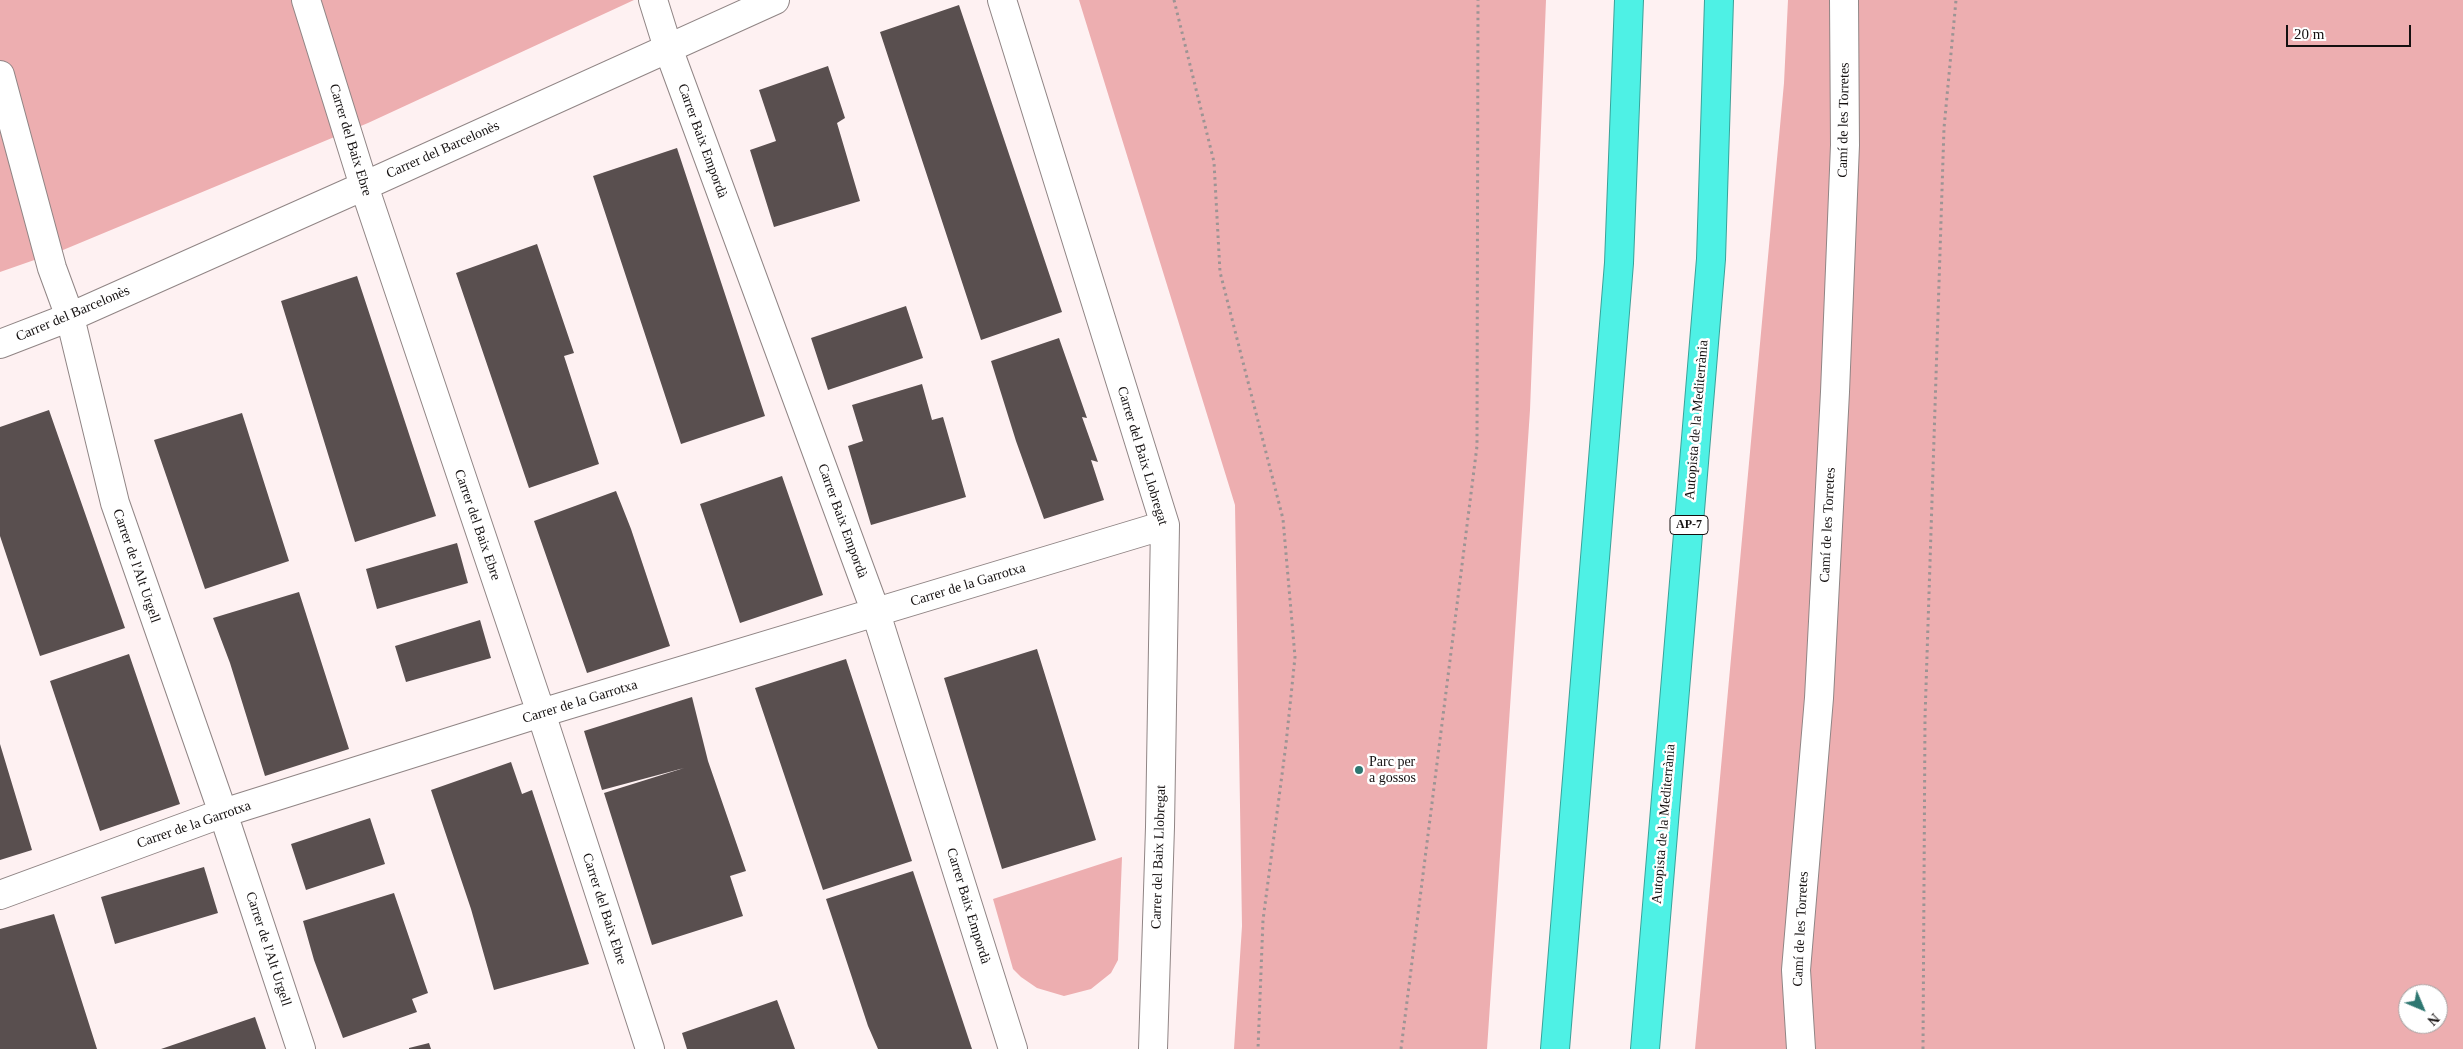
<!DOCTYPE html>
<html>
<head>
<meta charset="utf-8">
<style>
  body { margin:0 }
  #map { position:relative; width:2463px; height:1049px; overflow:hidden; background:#fef1f2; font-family:"Times New Roman",serif }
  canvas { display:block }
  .north { position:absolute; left:2398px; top:984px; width:50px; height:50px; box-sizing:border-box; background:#fff; border:1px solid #a19f9f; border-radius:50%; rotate:135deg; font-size:14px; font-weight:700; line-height:20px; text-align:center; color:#141010 }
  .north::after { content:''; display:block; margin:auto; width:18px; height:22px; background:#2e7771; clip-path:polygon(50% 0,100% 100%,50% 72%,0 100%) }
  .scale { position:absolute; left:2286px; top:25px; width:125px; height:22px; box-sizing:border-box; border:2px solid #141010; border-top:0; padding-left:6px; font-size:15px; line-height:18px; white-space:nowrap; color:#141010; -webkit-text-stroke:4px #fff; paint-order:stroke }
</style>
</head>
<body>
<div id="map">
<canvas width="2463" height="1049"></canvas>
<div class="north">N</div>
<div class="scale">20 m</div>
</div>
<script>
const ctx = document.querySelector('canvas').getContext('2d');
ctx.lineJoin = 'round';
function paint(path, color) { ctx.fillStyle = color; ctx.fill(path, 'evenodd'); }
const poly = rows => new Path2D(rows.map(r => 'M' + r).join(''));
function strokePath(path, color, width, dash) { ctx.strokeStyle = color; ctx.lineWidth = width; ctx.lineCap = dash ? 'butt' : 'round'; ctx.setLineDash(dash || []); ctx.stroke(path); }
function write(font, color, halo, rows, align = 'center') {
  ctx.font = font + ' "Times New Roman",serif'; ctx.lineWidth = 5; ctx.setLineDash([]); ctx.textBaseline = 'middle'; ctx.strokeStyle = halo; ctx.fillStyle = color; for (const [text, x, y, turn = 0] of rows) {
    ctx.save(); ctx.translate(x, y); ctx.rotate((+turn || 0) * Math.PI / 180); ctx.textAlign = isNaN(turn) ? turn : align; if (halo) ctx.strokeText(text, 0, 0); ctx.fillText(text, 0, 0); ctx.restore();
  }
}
paint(poly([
  [0,0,634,0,368,123,63,250,0,272],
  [1079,0,1546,0,1530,410,1487,1049,1234,1049,1242,926,1235,505],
  [1788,0,2463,0,2463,1049,1695,1049,1784,83],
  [2408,994,2438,994,2438,1024,2408,1024],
  [1122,857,1118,960,1111,973,1091,989,1064,996,1037,988,1021,977,1013,969,993,899]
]), '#edaeb0');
paint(poly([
  [959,5,1062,312,981,340,880,32],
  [828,66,845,118,837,123,860,201,774,227,750,150,776,141,759,90],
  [677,148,765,416,681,444,593,176],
  [537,244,574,353,564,356,599,464,529,488,456,273],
  [357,276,436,516,355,542,281,301],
  [906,306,923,358,828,390,811,338],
  [1059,338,1087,418,1082,417,1098,462,1091,460,1104,500,1044,519,1016,441,991,361],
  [922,384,932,420,943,417,966,497,871,525,848,446,863,441,852,405],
  [49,410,125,628,40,656,0,536,0,427],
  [242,413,289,561,205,589,154,440],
  [782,476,823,595,740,623,700,504],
  [616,491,631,529,670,646,587,673,534,521],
  [457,543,468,583,377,609,366,569],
  [299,592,349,749,265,776,230,663,213,618],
  [480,620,491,658,406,682,395,646],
  [1037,649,1096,840,1002,869,944,678],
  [129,654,180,804,100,831,50,681],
  [846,659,912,861,823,890,755,688],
  [692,697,708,761,746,871,730,876,743,916,652,945,604,793,684,768,602,790,584,731],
  [0,744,32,850,0,860],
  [511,762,522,794,532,790,589,964,494,990,471,909,431,790],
  [370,818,385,864,306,890,291,844],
  [204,867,218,913,115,944,101,897],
  [913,871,967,1034,972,1049,878,1049,868,1026,826,899],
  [394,893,428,993,412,999,417,1012,343,1038,314,960,303,921],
  [54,914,97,1049,0,1049,0,929],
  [777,1000,795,1049,687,1049,682,1033],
  [255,1017,266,1049,161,1049],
  [429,1043,431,1049,409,1049,409,1048]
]), '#594f4f');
const minor = poly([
  [306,0,364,186,541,713,650,1049],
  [653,0,668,48,876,613,1013,1049],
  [1002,0,1165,525,1160,827,1153,1049],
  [0,75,52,268,70,317,115,503,223,813,301,1049],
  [0,344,70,317,364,186,775,0],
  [0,895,223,813,541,713,1165,525],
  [1801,1049,1796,970,1819,698,1835,392,1845,145,1844,0]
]);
const highway = poly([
  [1555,1049,1619,263,1629,0],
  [1645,1049,1711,259,1719,0]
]);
strokePath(minor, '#908585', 30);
strokePath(highway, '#3aa29a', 30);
strokePath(poly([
  [1174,0,1214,162,1220,272,1283,519,1295,657,1286,744,1263,920,1258,1049],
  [1401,1049,1477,446,1478,0],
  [1923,1049,1925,718,1944,128,1956,0]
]), '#9d9494', 3, [2.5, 4]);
strokePath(minor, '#fff', 28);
strokePath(highway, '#4ef1e5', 28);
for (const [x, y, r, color] of [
  [1359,770,5,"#2e7771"]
]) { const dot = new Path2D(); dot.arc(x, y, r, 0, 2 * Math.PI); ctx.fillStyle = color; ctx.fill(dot); strokePath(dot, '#fff', 2); }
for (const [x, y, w] of [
  [1689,525,38]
]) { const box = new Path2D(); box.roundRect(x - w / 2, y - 9.5, w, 19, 4); ctx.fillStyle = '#fff'; ctx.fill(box); strokePath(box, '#141010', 1); }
write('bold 12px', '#141010', null, [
  ["AP-7",1689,525]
]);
write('14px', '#141010', '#fff', [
  ["Camí de les Torretes",1844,120,-89],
  ["Carrer del Baix Ebre",350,140,73],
  ["Carrer Baix Empordà",702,141,70],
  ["Carrer del Barcelonès",443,150,-24],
  ["Carrer del Barcelonès",73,314,-23],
  ["Autopista de la Mediterrània",1697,420,-85],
  ["Carrer del Baix Llobregat",1142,456,73],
  ["Carrer Baix Empordà",842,521,70],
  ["Carrer del Baix Ebre",477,525,71],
  ["Camí de les Torretes",1828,525,-87],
  ["Carrer de l'Alt Urgell",136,566,71],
  ["Carrer de la Garrotxa",968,585,-17],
  ["Carrer de la Garrotxa",580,702,-17],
  ["Autopista de la Mediterrània",1664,824,-85],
  ["Carrer de la Garrotxa",194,825,-19],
  ["Carrer del Baix Llobregat",1159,857,-88],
  ["Carrer Baix Empordà",968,906,73],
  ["Carrer del Baix Ebre",604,909,72],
  ["Camí de les Torretes",1801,929,-87],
  ["Carrer de l'Alt Urgell",268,949,72]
]);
write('14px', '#141010', '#fff', [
  ["Parc per",1369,762],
  ["a gossos",1369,778]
], 'left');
</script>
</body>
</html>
